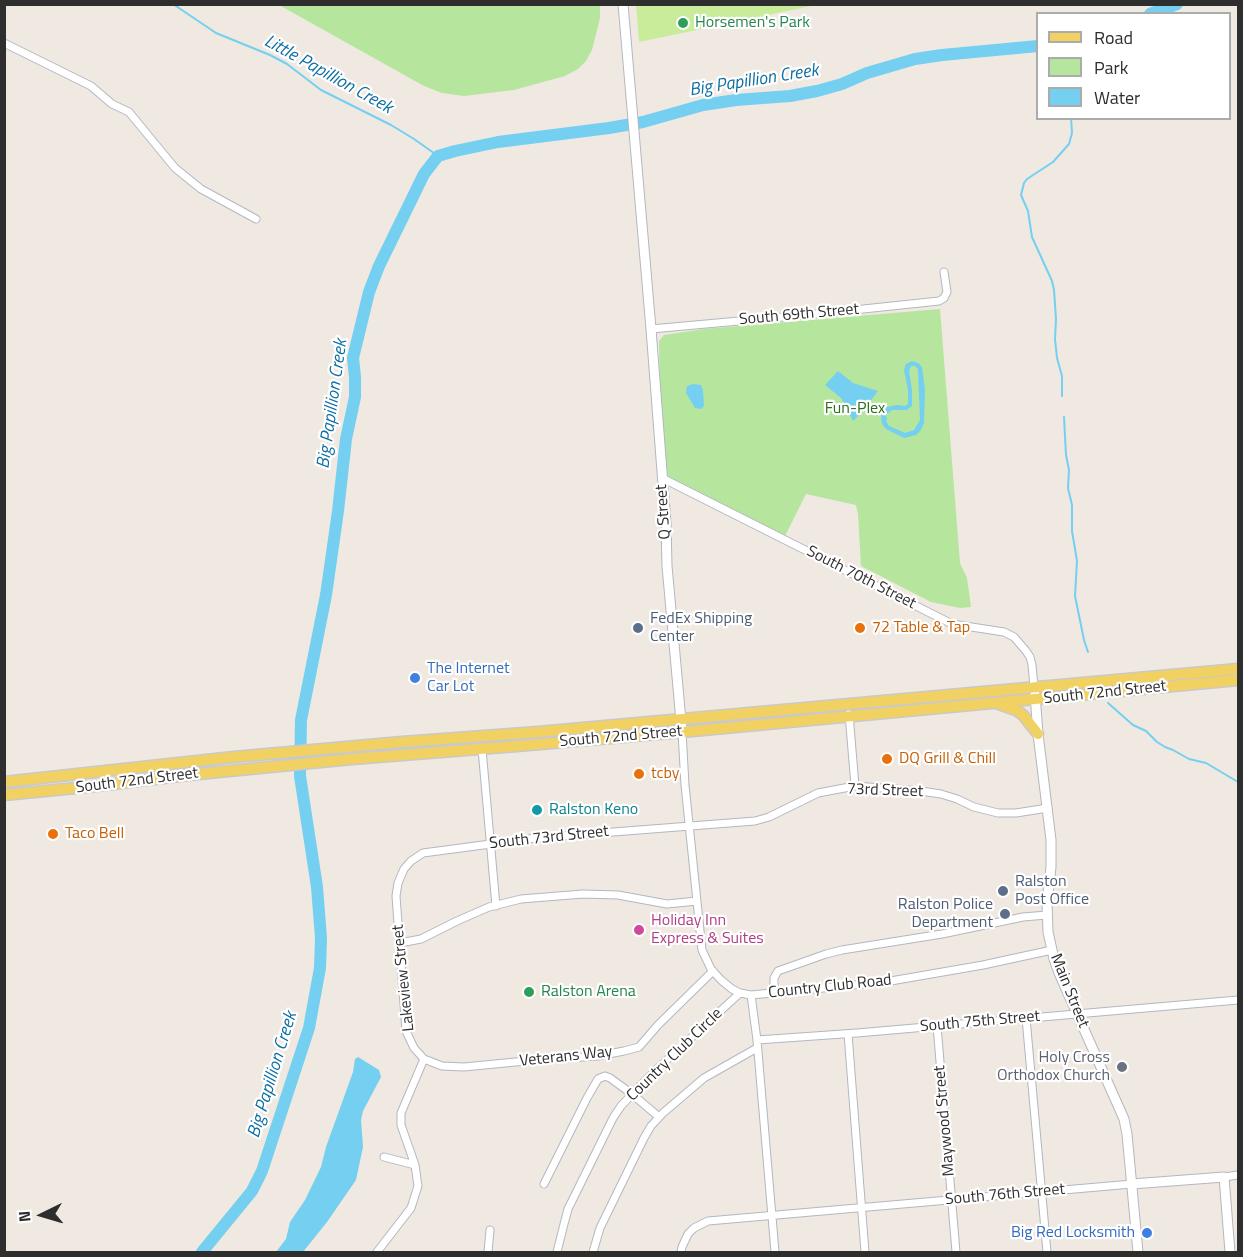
<!DOCTYPE html>
<html>
<head>
<meta charset="utf-8">
<style>
  body { margin:0 }
  #map { position:relative; width:1243px; height:1257px; overflow:hidden; background:#efe9e1; font-family:"Titillium Web",sans-serif }
  canvas { display:block }
  .frame { position:absolute; inset:0; border:6px solid #2e2e2e; pointer-events:none }
  .legend { position:absolute; left:1036px; top:12px; width:195px; height:108px; box-sizing:border-box; background:#fff; border:2px solid #ababab; margin:0; padding:8px 10px; list-style:none; font-size:18px; color:#2e2e2e }
  .legend li { display:flex; align-items:center; gap:12px; height:30px }
  .legend b { width:30px; border:2px solid #ababab }
  .north { position:absolute; left:12px; top:1185px; width:60px; height:60px; -webkit-text-stroke:4px #fff; paint-order:stroke; rotate:265deg; font-size:16px; font-weight:700; line-height:24px; text-align:center; color:#2e2e2e }
  .north::after { content:''; display:block; margin:auto; width:21px; height:27px; background:#2e2e2e; clip-path:polygon(50% 0,100% 100%,50% 72%,0 100%) }
</style>
</head>
<body>
<div id="map">
<canvas width="1243" height="1257"></canvas>
<div class="frame"></div>
<ul class="legend">
<li><b style="height:8px;background:#f2d163"></b>Road</li>
<li><b style="height:16px;background:#b6e59e"></b>Park</li>
<li><b style="height:16px;background:#75cff0"></b>Water</li>
</ul>
<div class="north">N</div>
</div>
<script>
const ctx = document.querySelector('canvas').getContext('2d');
ctx.lineJoin = 'round';
function paint(path, color) { ctx.fillStyle = color; ctx.fill(path, 'evenodd'); }
const poly = rows => new Path2D(rows.map(r => 'M' + r).join(''));
function strokePath(path, color, width, dash) { ctx.strokeStyle = color; ctx.lineWidth = width; ctx.lineCap = dash ? 'butt' : 'round'; ctx.setLineDash(dash || []); ctx.stroke(path); }
function write(font, color, halo, rows, align = 'center') {
  ctx.font = font + ' "Titillium Web",sans-serif'; ctx.lineWidth = 4.5; ctx.setLineDash([]); ctx.textBaseline = 'middle'; ctx.strokeStyle = halo; ctx.fillStyle = color; for (const [text, x, y, turn = 0] of rows) {
    ctx.save(); ctx.translate(x, y); ctx.rotate((+turn || 0) * Math.PI / 180); ctx.textAlign = isNaN(turn) ? turn : align; if (halo) ctx.strokeText(text, 0, 0); ctx.fillText(text, 0, 0); ctx.restore();
  }
}
paint(poly([
  [279,5,600,5,600,18,592,50,586,61,578,69,565,76,514,90,464,96,442,93,424,86],
  [940,309,960,563,967,578,971,607,960,608,931,602,861,566,858,514,856,505,806,494,785,536,668,478,660,401,659,341,664,335,704,329]
]), '#b6e59e');
paint(poly([
  [636,4,816,4,816,5,639,42]
]), '#c9ec9a');
paint(poly([
  [912,361,918,363,922,367,925,390,924,423,921,430,916,435,904,438,886,429,882,424,881,418,882,413,887,407,897,405,905,406,908,404,908,390,904,370,906,364],
  [911,366,915,366,918,369,920,420,914,430,905,433,889,426,886,421,887,420,887,418,886,417,887,414,892,410,907,410,912,406,912,390,909,371],
  [838,371,853,383,878,391,863,411,853,421,841,398,825,385],
  [693,384,701,385,703,390,704,406,701,409,695,408,686,393,687,386],
  [358,1057,379,1070,381,1077,363,1111,361,1120,363,1147,356,1180,327,1222,303,1252,276,1252,286,1239,290,1222,305,1200,321,1167,326,1147,353,1072,355,1059]
]), '#75cff0');
strokePath(poly([
  [173,4,216,33,270,55,287,64,321,90,391,125,414,139,438,156],
  [1062,396,1062,376,1057,358,1055,339,1056,319,1054,290,1052,281,1032,237,1028,211,1021,195,1024,183,1027,179,1053,162,1069,144,1072,133,1071,118],
  [1064,417,1066,455,1069,470,1068,488,1072,505,1072,531,1077,561,1075,596,1084,640,1088,652],
  [1108,703,1133,725,1146,731,1157,742,1165,747,1173,750,1189,759,1206,763,1238,782]
]), '#75cff0', 2);
strokePath(poly([
  [1150,14,1177,4],
  [202,1252,252,1191,262,1171,309,1028,320,968,321,938,317,887,300,776,301,720,326,595,338,511,346,439,355,397,355,377,353,358,369,292,379,266,424,174,438,156,455,151,498,142,609,128,643,122,703,105,736,100,790,96,817,91,842,84,867,73,915,59,942,55,1038,46]
]), '#75cff0', 12);
const street = poly([
  [4,43,91,86,112,104,129,112,175,168,201,189,256,219],
  [651,329,816,314,939,301,944,298,947,292,944,272],
  [662,478,952,624,1004,632,1014,637,1026,651,1030,657,1032,665,1034,687],
  [849,714,855,786],
  [682,732,685,785,702,950,711,969,721,980,732,989,740,993,751,995,885,982,983,965,1052,950],
  [482,749,496,906],
  [400,943,421,939,457,921,489,907,521,899,583,894,618,895,667,904,697,901],
  [713,971,658,1025,639,1047,624,1051,598,1056,536,1060,464,1067,442,1066,424,1059,414,1048,406,1031,396,896,398,883,404,869,411,861,423,853,536,838,755,821,769,817,818,793,855,786,921,791,941,794,957,799,974,807,998,813,1016,813,1048,808],
  [774,993,774,978,778,971,826,954,842,950,942,934,1023,917,1047,915],
  [751,995,757,1040,775,1252],
  [1026,1018,1047,1252],
  [937,1026,956,1252],
  [848,1034,865,1252],
  [757,1040,857,1033,1238,1000],
  [384,1157,415,1165],
  [1224,1177,1238,1175],
  [544,1184,587,1098,598,1079,605,1076,610,1078,632,1094,659,1117],
  [377,1252,411,1208,418,1186,415,1165,401,1125,401,1113,424,1059],
  [488,1252,490,1230],
  [557,1252,564,1224,568,1209,613,1118,621,1106,639,1087,657,1069,740,993],
  [593,1252,600,1228,644,1138,651,1126,663,1113,704,1078,757,1048],
  [681,1252,682,1247,688,1234,694,1228,708,1221,1132,1184]
]);
const secondary = poly([
  [623,4,651,329,666,523,667,566,682,732],
  [1035,694,1038,734,1051,840,1051,867,1047,903,1048,932,1054,959,1059,973,1124,1119,1127,1134,1138,1252],
  [1132,1184,1224,1177,1230,1252]
]);
const primary = poly([
  [999,704,1016,710,1023,715,1038,734],
  [4,782,234,757,402,742,538,732,1238,669],
  [4,795,96,786,188,775,352,759,517,746,682,732,1238,680]
]);
strokePath(street, '#b4b7c1', 9);
strokePath(secondary, '#b4b7c1', 11);
strokePath(primary, '#c9c9c9', 13);
strokePath(street, '#fff', 7);
strokePath(secondary, '#fff', 9);
strokePath(primary, '#f2d163', 10);
for (const [x, y, r, color] of [
  [683,23,6,"#2e9e5b"],
  [638,628,6,"#5c6f8a"],
  [860,628,6,"#e8710a"],
  [415,678,6,"#3f7fe0"],
  [887,759,6,"#e8710a"],
  [639,774,6,"#e8710a"],
  [537,810,6,"#0f9aa8"],
  [53,834,6,"#e8710a"],
  [1003,891,6,"#5c6f8a"],
  [1005,914,6,"#5c6f8a"],
  [639,930,6,"#d1479c"],
  [529,992,6,"#2e9e5b"],
  [1122,1067,6,"#6b7280"],
  [1147,1233,6,"#3f7fe0"]
]) { const dot = new Path2D(); dot.arc(x, y, r, 0, 2 * Math.PI); ctx.fillStyle = color; ctx.fill(dot); strokePath(dot, '#fff', 2); }
write('16px', '#27864d', '#fff', [
  ["Horsemen's Park",695,23],
  ["Ralston Arena",541,992]
], 'left');
write('16px', '#2e2e2e', '#fff', [
  ["South 69th Street",799,315,-5],
  ["Q Street",664,512,-94],
  ["South 70th Street",861,578,27],
  ["South 72nd Street",1105,693,-6],
  ["South 72nd Street",621,737,-5],
  ["South 72nd Street",137,781,-7],
  ["73rd Street",885,791,2],
  ["South 73rd Street",549,838,-6],
  ["Lakeview Street",404,978,-96],
  ["Country Club Road",830,987,-6],
  ["Main Street",1069,991,68],
  ["South 75th Street",980,1022,-5],
  ["Country Club Circle",675,1055,-44],
  ["Veterans Way",566,1057,-6],
  ["Maywood Street",945,1121,-95],
  ["South 76th Street",1005,1195,-5]
]);
write('16px', '#2c6e1b', '#fff', [
  ["Fun-Plex",855,409]
]);
write('16px', '#4e5e75', '#fff', [
  ["FedEx Shipping",650,619],
  ["Center",650,637],
  ["Ralston",1015,882],
  ["Post Office",1015,900],
  ["Ralston Police",993,905,"right"],
  ["Department",993,923,"right"]
], 'left');
write('16px', '#c56008', '#fff', [
  ["72 Table & Tap",872,628],
  ["DQ Grill & Chill",899,759],
  ["tcby",651,774],
  ["Taco Bell",65,834]
], 'left');
write('16px', '#366cbe', '#fff', [
  ["The Internet",427,669],
  ["Car Lot",427,687],
  ["Big Red Locksmith",1135,1233,"right"]
], 'left');
write('16px', '#0d838f', '#fff', [
  ["Ralston Keno",549,810]
], 'left');
write('16px', '#b23c85', '#fff', [
  ["Holiday Inn",651,921],
  ["Express & Suites",651,939]
], 'left');
write('16px', '#5b616d', '#fff', [
  ["Holy Cross",1110,1058],
  ["Orthodox Church",1110,1076]
], 'right');
write('italic 18px', '#0d6fa3', '#fff', [
  ["Little Papillion Creek",328,75,29],
  ["Big Papillion Creek",754,81,-9],
  ["Big Papillion Creek",333,404,-82],
  ["Big Papillion Creek",273,1075,-73]
]);
</script>
</body>
</html>
